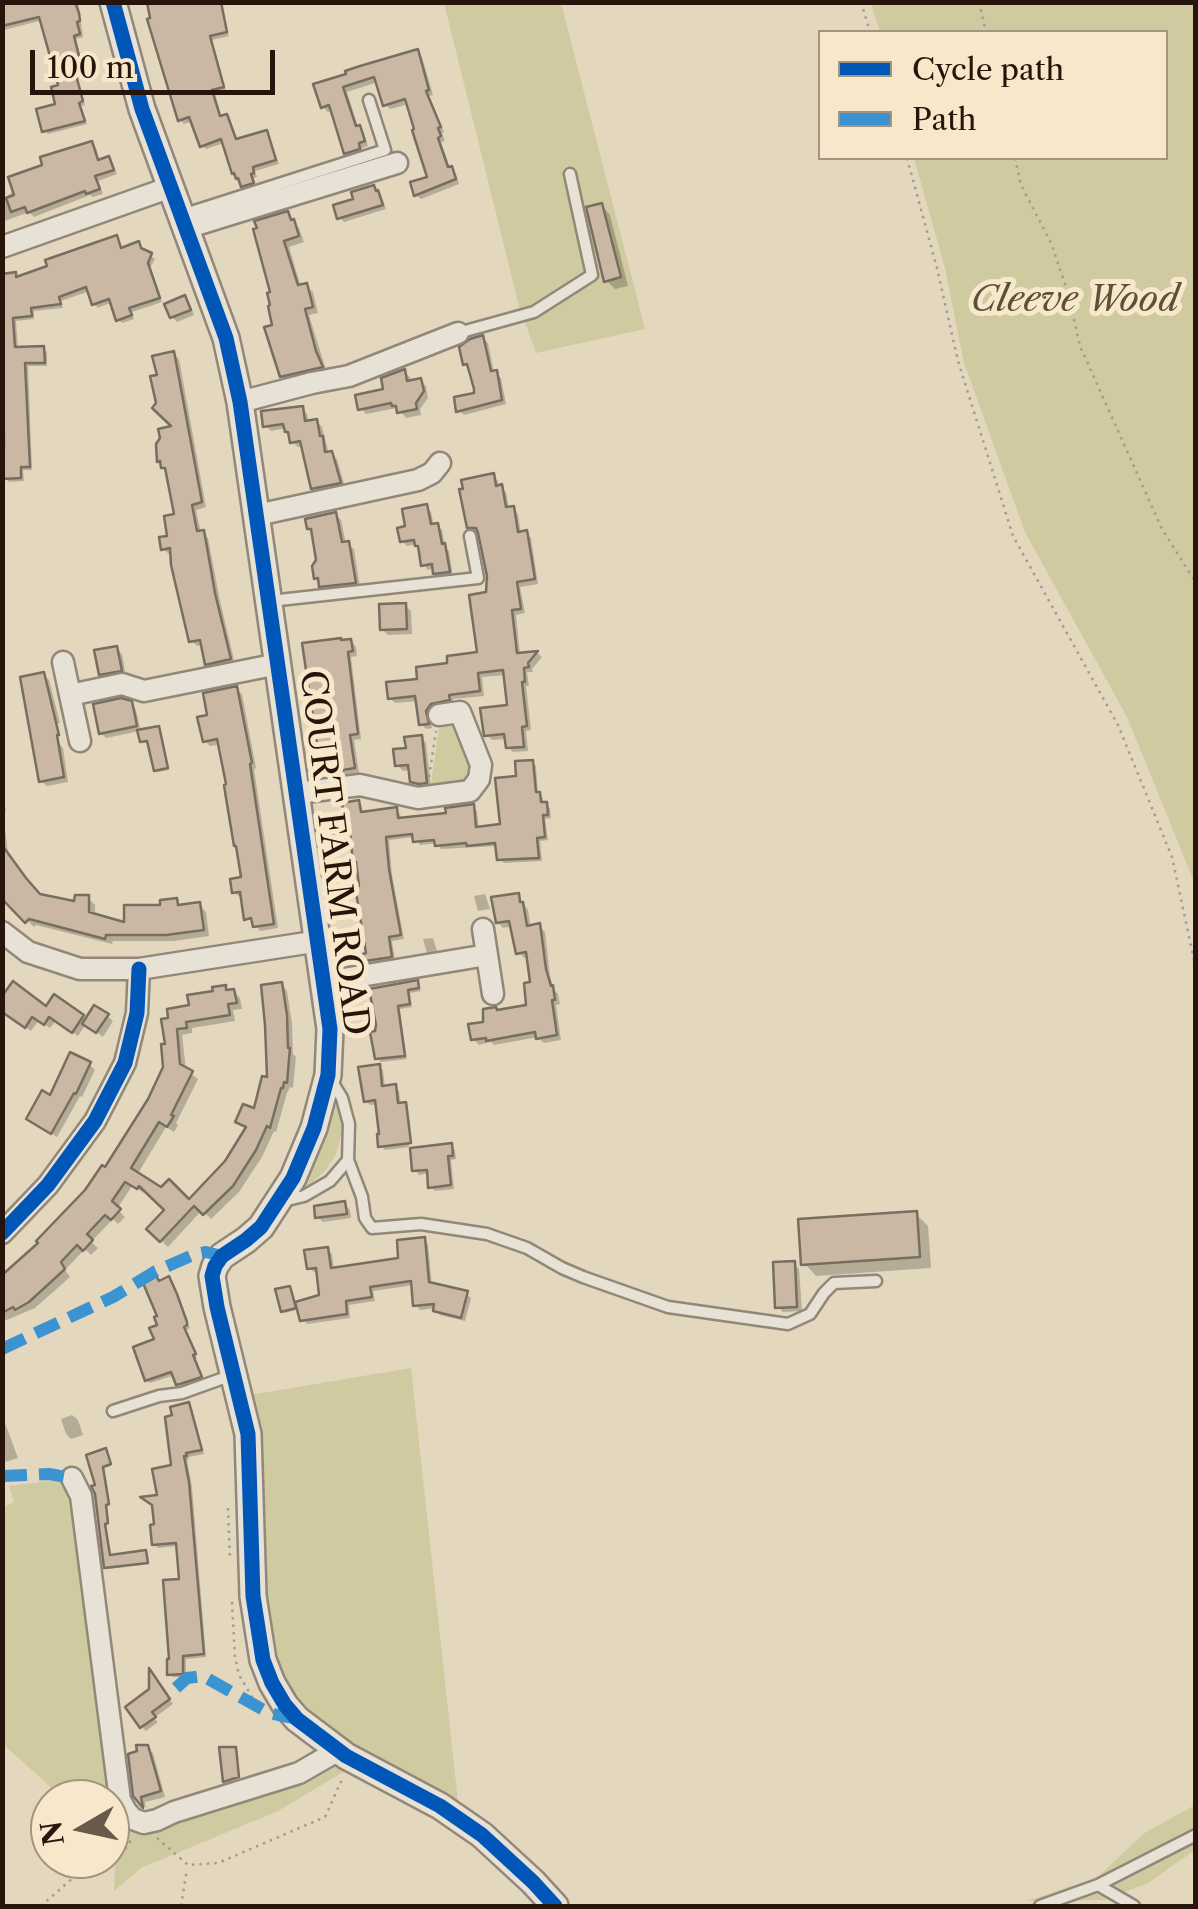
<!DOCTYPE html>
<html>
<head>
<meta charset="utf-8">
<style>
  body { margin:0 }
  #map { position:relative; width:1198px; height:1909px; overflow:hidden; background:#e3d7be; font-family:"Libre Caslon Text",serif }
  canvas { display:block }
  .frame { position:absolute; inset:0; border:5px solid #27150c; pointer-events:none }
  .legend { position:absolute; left:818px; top:30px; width:350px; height:130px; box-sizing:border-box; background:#f7e8cb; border:2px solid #a4947f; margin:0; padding:12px 18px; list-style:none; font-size:30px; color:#27150c }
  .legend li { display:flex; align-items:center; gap:20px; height:50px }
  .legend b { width:50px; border:2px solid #a4947f }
  .north { position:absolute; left:30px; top:1779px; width:100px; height:100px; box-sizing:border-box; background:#f7e8cb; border:2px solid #a4947f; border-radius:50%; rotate:261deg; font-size:28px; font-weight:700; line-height:40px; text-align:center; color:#27150c }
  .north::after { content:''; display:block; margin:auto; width:35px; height:45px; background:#69594a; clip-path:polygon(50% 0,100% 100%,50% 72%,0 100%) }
  .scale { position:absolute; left:30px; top:50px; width:245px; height:45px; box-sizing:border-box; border:5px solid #27150c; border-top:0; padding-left:12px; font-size:30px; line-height:35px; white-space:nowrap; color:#27150c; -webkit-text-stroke:8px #f7e8cb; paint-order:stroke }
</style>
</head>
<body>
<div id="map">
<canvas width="1198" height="1909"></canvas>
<div class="frame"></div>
<ul class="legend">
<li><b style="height:12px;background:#0057b8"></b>Cycle path</li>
<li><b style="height:12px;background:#3b93d2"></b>Path</li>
</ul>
<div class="north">N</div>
<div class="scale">100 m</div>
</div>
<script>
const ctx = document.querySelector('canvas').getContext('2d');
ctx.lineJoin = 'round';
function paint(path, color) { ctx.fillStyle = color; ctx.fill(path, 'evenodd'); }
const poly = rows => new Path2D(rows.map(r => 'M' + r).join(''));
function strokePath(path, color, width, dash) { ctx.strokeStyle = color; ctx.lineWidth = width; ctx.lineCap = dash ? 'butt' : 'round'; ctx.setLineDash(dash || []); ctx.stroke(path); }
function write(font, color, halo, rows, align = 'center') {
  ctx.font = font + ' "Libre Caslon Text",serif'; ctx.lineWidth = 10; ctx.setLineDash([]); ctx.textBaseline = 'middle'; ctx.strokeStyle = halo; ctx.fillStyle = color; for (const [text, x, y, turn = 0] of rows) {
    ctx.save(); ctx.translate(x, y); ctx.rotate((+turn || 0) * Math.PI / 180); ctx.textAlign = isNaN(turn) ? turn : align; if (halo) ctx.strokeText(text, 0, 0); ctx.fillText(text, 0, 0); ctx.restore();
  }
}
paint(poly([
  [444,3,561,3,645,329,536,353,519,306],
  [602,204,620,277,604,282,585,208],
  [871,3,1195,3,1195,880,1193,879,1127,717,1025,532,964,363,945,268,914,158,1166,158,1166,32,880,32],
  [440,722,453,722,459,726,473,764,470,781,430,790],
  [331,1104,338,1107,343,1124,340,1140,335,1156,324,1172,309,1185,303,1185],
  [411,1368,458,1802,440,1806,347,1755,345,1771,278,1811,141,1868,114,1891,115,1864,123,1853,110,1841,110,1799,64,1799,3,1744,2,1577,4,1575,3,1508,14,1502,9,1486,72,1478,133,1819,338,1751,272,1683,238,1397],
  [1195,1805,1195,1850,1148,1883,1104,1900,1027,1901,1098,1877,1143,1834]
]), '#cfcaa0');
paint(poly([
  [2,2,78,3,83,37,76,39,81,59,79,60,81,66,75,68,85,105,81,106,87,124,48,134,44,130,58,105,61,87,43,20,4,30],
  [149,2,221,2,229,36,212,40,226,91,215,94,222,118,226,116,230,120,238,142,266,133,270,137,279,164,255,171,257,177,253,178,256,187,247,190,243,186,224,143,206,149,202,145,193,121,184,124,180,120],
  [417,52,422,57,433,95,429,96,444,132,442,133,445,141,441,142,450,168,456,174,459,184,421,199,416,195,430,178,409,104,390,109,385,104,378,82,347,92,358,127,364,133,368,146,362,148,364,154,351,158,346,153,333,110,328,112,323,107,316,86],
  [91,144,96,148,100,162,109,159,113,164,117,174,98,181,103,194,93,197,90,195,34,217,29,212,2,222,2,199],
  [373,187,382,198,386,209,344,222,340,218],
  [602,206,610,215,628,286,615,289,606,280],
  [287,214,299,228,304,242,289,247,301,287,306,286,313,292,318,313,309,315,327,373,288,382,282,376,270,295],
  [116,238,123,250,138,244,143,251,155,259,150,268,162,302,132,312,134,319,122,323,118,319,112,302,98,308,94,304,90,291,61,301,63,308,34,311,34,319,16,321,18,349,43,348,47,352,47,366,28,366,32,470,23,470,24,481,9,482,5,478,5,421,2,410,2,276,15,275,19,279],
  [184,298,190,304,194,315,177,322,172,317],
  [483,338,488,343,494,373,501,378,506,404,464,415,459,410,476,395,470,369,465,364],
  [173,354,179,359,206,507,196,510,201,533,208,538,220,601,235,664,213,669,207,664,203,645,197,646,191,640,173,554,169,554,163,549,170,538,177,516,168,472,159,461,176,428,158,403,160,376],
  [404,372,410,377,411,382,420,380,426,386,428,398,420,409,421,415,406,418,397,408,366,414,361,408,386,391],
  [302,408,307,414,309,423,316,421,322,427,329,454,331,454,337,459,345,487,319,493,313,488,304,446,298,447,292,442,287,428,271,431,266,426],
  [493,476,498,481,499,488,506,492,509,509,513,508,518,514,521,534,526,533,531,538,538,584,520,587,525,613,516,615,520,655,537,653,542,657,532,669,533,672,527,672,529,686,526,686,531,730,526,731,528,751,513,752,508,747,507,739,492,740,487,735,510,707,506,675,482,677,484,696,453,699,453,704,430,717,432,728,426,729,421,724,418,701,395,703,390,698,450,665,480,655,489,594,489,576,481,532,475,532,469,527],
  [426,507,431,512,434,526,438,526,442,530,445,547,449,551,453,576,440,578,435,568,428,570,424,565,421,549,417,544,407,546,402,541,408,528],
  [336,515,341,520,346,544,354,549,360,588,327,591,317,578,318,561,314,532,309,528],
  [405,605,411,611,412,634,388,635,382,629],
  [351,641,356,647,357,656,351,657,361,739,354,740,359,773,345,775,340,770,339,763,321,765,316,760],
  [116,648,122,654,126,676,107,679,102,674],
  [43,674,49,680,60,723,37,727],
  [236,689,242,694,256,768,254,769,278,928,260,931,255,923,247,918,243,897,240,897,234,892,244,879,221,744,210,746,205,741,210,717],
  [130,704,136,710,141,732,159,728,161,730,169,770,158,772,156,770,150,742,144,743,142,741,140,731,106,738,101,733],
  [421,737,426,743,431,788,418,787,413,781,411,770,403,771,397,765],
  [58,742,63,748,68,782,47,786,41,781],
  [532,762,536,766,538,794,543,798,543,804,550,808,551,818,545,819,548,840,540,841,542,861,504,863,500,859,498,846,441,849,437,843,420,845,415,837,389,840,392,875,404,939,392,941,395,960,371,964,367,960,369,956,362,888,353,836,331,839,327,835,347,818,358,803,362,807,363,814,396,810,400,814,401,821,448,815,473,807,477,811,479,829,503,826,519,778],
  [2,792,6,811,3,812,8,854,39,896,75,904,88,898,95,905,95,916,127,925,176,901,182,907,199,905,206,912,209,936,174,941,113,941,112,944,36,925,34,927,2,895],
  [485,894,490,909,478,911,474,896],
  [518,896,528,910,531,928,539,926,545,932,550,976,554,990,558,994,560,1004,556,1005,561,1040,544,1043,538,1037,494,1045,491,1042,479,1045,473,1039,498,1013,528,1007,533,984,529,957,524,958,519,952,513,926,503,928,498,922],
  [433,938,437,951,427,953,423,939],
  [417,983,421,991,410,993,412,1007,400,1009,407,1059,381,1062,378,1058,378,1033,372,991],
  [281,984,287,991,292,1023,293,1054,296,1057,293,1088,290,1087,287,1093,276,1132,274,1131,262,1157,239,1192,211,1219,202,1210,168,1247,149,1229,167,1210,146,1190,144,1193,132,1186,117,1209,125,1217,118,1224,113,1219,91,1242,98,1248,91,1255,85,1249,65,1270,70,1277,35,1308,2,1322,2,1278,42,1243,106,1170,136,1125,165,1068,167,1046,163,1021,225,988,229,992,234,992,240,998,242,1009,233,1010,235,1021,192,1028,192,1033,182,1035,186,1070,198,1079,176,1123,178,1125,174,1132,166,1127,137,1175,189,1202,227,1162,248,1129,238,1121,255,1112,269,1080],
  [46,1009,82,1017,87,1021,107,1016,113,1021,103,1037,86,1024,78,1036,56,1021,50,1028,39,1020,31,1031,2,1010],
  [89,1064,95,1070,82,1097,80,1096,57,1137,29,1119],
  [379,1066,383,1070,385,1088,395,1087,399,1091,401,1105,404,1105,409,1147,385,1150,381,1146,378,1104,370,1105,366,1101],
  [451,1146,455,1150,456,1159,451,1160,454,1189,435,1191,431,1187,430,1173,419,1175,415,1170],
  [344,1204,350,1210,351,1218,323,1222,318,1217],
  [916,1214,928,1226,931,1268,816,1276,804,1263],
  [424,1240,428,1244,432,1286,466,1294,471,1298,465,1321,440,1315,436,1308,420,1310,416,1305,414,1285,373,1291,375,1301,349,1305,350,1318,307,1324,303,1320,300,1309,285,1313,283,1311,295,1304,322,1297,319,1272,314,1272,309,1268,327,1250,332,1254,334,1270,401,1260],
  [794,1263,799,1269,802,1311,783,1312,778,1307],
  [160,1283,172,1283,190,1328,185,1331,197,1358,195,1359,203,1380,182,1387,175,1375,150,1383,147,1380,160,1326],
  [189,1405,192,1409,204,1454,188,1457,189,1459,187,1460,192,1487,206,1657,186,1659,186,1677,173,1677,169,1674,182,1581,178,1546,158,1548,154,1544,160,1497,174,1467],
  [2,1415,18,1458,2,1463],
  [72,1415,78,1420,83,1435,71,1439,66,1434,61,1419],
  [107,1453,111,1466,104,1468,110,1506,107,1506,109,1525,106,1525,111,1558,145,1553,148,1564,109,1569,107,1567,98,1487,89,1456],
  [151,1675,173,1704,154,1718,158,1722,146,1731,142,1727,152,1691],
  [147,1748,153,1753,165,1797,145,1802,146,1808,139,1802]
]), '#0003');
const building = poly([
  [2,2,75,2,79,13,80,21,77,22,80,34,74,36,79,56,77,56,79,63,73,64,83,101,79,103,85,121,42,132,36,109,55,104,51,87,58,85,39,17,2,26,2,2],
  [147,2,221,2,227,32,210,36,224,87,212,90,220,116,227,114,236,139,267,130,276,160,253,167,254,173,251,174,254,183,241,187,238,178,236,179,234,173,232,174,221,139,200,147,189,117,178,121,147,19,150,18,147,2],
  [418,49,429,90,426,91,441,127,438,128,441,136,438,138,448,167,452,166,456,179,414,196,410,182,427,177,412,130,414,129,405,99,383,106,374,77,343,87,356,126,360,125,365,141,359,143,360,149,344,154,329,105,321,108,313,84,346,74,345,71,360,66,418,49],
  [92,141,98,160,109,156,114,170,95,176,100,189,86,194,85,191,27,213,25,207,11,212,6,198,14,195,8,177,42,165,40,157,92,141],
  [374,185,376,191,378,190,383,205,337,219,333,205,353,199,351,192,374,185],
  [602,203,621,277,604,282,586,207,602,203],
  [288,211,291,220,294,219,299,236,284,241,298,285,307,283,313,307,305,309,316,351,323,367,280,377,264,327,272,325,268,306,270,305,267,293,270,292,253,229,257,228,254,221,288,211],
  [117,235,121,248,139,241,141,248,152,253,148,263,160,298,129,308,132,315,116,321,109,299,92,305,86,287,59,297,61,304,31,308,32,316,13,318,15,347,44,346,45,363,25,363,30,467,21,467,21,478,2,479,2,449,4,449,2,274,16,272,16,277,47,266,45,260,117,235],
  [185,295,191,310,170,318,164,304,185,295],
  [483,335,491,371,497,370,502,400,456,412,454,397,474,393,474,389,467,364,463,365,459,347,470,339,483,335],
  [174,351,202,502,192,505,197,531,204,530,215,593,231,659,205,665,200,640,189,642,171,565,170,548,161,550,159,537,167,536,164,516,174,514,165,468,161,468,160,461,157,462,156,444,160,438,158,429,171,426,152,408,156,403,150,376,157,375,152,356,174,351],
  [405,369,407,381,421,378,424,391,416,403,417,409,397,413,396,406,392,406,391,403,358,410,355,395,383,389,381,378,405,369],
  [303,406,305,421,317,419,320,436,323,436,325,452,332,451,341,483,311,489,300,441,290,443,288,432,285,432,283,424,263,427,261,411,303,406],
  [494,473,496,486,502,484,506,507,514,506,518,532,527,530,535,579,517,582,521,609,512,610,517,653,538,651,528,663,529,667,524,668,525,682,522,682,527,726,522,727,524,747,506,748,504,734,484,736,480,708,507,705,503,670,478,673,480,691,449,695,450,700,431,704,426,711,429,724,419,725,415,696,388,699,386,682,417,679,416,667,447,663,447,656,477,652,469,595,486,592,487,576,478,533,476,528,467,528,459,489,463,489,461,480,494,473],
  [427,504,431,524,438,523,442,544,445,543,450,572,433,574,432,564,421,566,418,546,415,546,414,540,400,542,397,528,405,526,402,509,427,504],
  [336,512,342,542,349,541,356,583,319,587,318,578,314,579,312,566,316,560,311,529,307,529,305,519,336,512],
  [406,603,407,629,380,630,379,604,406,603],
  [341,638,341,640,351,639,353,651,348,652,358,734,350,735,355,768,337,771,336,758,314,761,312,745,317,744,302,643,341,638],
  [117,646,122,671,99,675,94,650,117,646],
  [44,672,59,735,57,735,64,777,39,782,20,677,44,672],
  [237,686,252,763,250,764,274,924,253,927,251,918,244,920,240,892,232,893,230,879,241,877,236,846,234,846,226,798,224,785,226,784,217,739,203,742,197,717,207,715,203,693,237,686],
  [121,698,132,701,137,726,99,734,93,704,121,698],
  [159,726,168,768,154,771,147,741,140,742,137,730,159,726],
  [422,735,427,783,419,784,410,782,408,765,395,766,393,749,406,748,404,737,422,735],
  [533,760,536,792,540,792,541,802,547,802,548,815,543,815,545,837,537,838,539,858,497,860,495,843,467,846,466,843,435,846,434,840,413,842,412,834,386,837,389,869,401,935,389,937,392,957,365,961,363,954,366,953,355,886,359,886,356,862,353,862,350,833,325,837,322,819,344,816,342,803,359,800,361,812,397,807,398,818,446,813,445,808,474,804,476,827,500,824,495,778,516,776,515,761,533,760],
  [2,845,26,878,40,894,74,901,75,895,89,895,89,912,124,922,124,905,160,905,160,900,177,898,178,905,200,902,204,930,166,935,106,935,105,939,29,919,25,923,2,899,2,845],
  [519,893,520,902,523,902,527,926,540,923,546,969,551,986,553,985,555,1000,552,1000,557,1035,536,1039,535,1032,486,1041,486,1038,471,1040,468,1024,483,1022,483,1009,496,1007,497,1010,526,1005,524,983,530,982,526,952,516,954,509,921,496,923,491,897,519,893],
  [418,980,419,988,408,990,410,1004,398,1006,405,1056,375,1059,370,1032,375,1031,376,1025,369,989,418,980],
  [13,981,46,1006,54,994,84,1015,72,1033,49,1017,44,1025,32,1017,25,1028,2,1012,2,996,13,981],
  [282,982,287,1015,288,1048,290,1048,287,1083,284,1082,283,1088,281,1088,270,1128,267,1126,256,1150,233,1186,203,1215,194,1206,160,1242,146,1229,164,1210,139,1186,137,1189,125,1182,112,1201,121,1209,111,1220,105,1215,87,1234,93,1240,83,1251,77,1245,61,1262,65,1269,29,1302,15,1310,13,1307,2,1313,2,1275,38,1243,36,1241,85,1190,102,1165,105,1167,148,1099,163,1067,161,1044,165,1044,161,1019,168,1018,167,1009,189,1005,187,995,213,991,212,987,226,985,226,990,234,989,237,1003,228,1004,230,1015,186,1022,187,1028,177,1029,180,1064,193,1071,171,1115,174,1116,167,1127,159,1122,131,1168,161,1187,169,1179,189,1199,225,1161,246,1127,235,1122,243,1104,254,1108,262,1076,267,1077,265,1025,261,985,282,982],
  [94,1005,109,1014,96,1033,82,1024,94,1005],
  [70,1052,91,1062,76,1094,74,1093,51,1134,26,1119,42,1090,50,1095,70,1052],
  [380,1064,382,1086,396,1084,398,1103,406,1102,411,1143,378,1147,377,1134,379,1134,375,1100,364,1102,358,1067,380,1064],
  [452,1143,453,1156,448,1156,451,1185,428,1188,427,1170,412,1171,410,1148,452,1143],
  [345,1201,347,1214,315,1218,314,1206,345,1201],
  [917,1211,920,1257,801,1265,798,1219,917,1211],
  [425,1237,429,1282,468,1291,461,1318,433,1311,434,1304,413,1306,411,1281,370,1287,372,1297,346,1301,347,1314,300,1321,295,1302,319,1295,316,1268,307,1269,304,1250,328,1247,331,1268,398,1258,397,1240,425,1237],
  [795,1261,797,1307,775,1308,773,1262,795,1261],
  [156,1276,159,1281,169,1276,177,1294,187,1322,187,1325,184,1327,196,1354,193,1355,202,1377,180,1384,176,1385,171,1372,145,1381,133,1347,154,1339,149,1328,157,1325,154,1317,157,1316,143,1283,156,1276],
  [290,1286,296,1308,281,1312,275,1289,290,1286],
  [189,1402,202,1450,186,1453,187,1456,184,1456,189,1482,204,1654,183,1656,183,1674,167,1675,167,1659,169,1659,163,1580,179,1579,176,1543,152,1545,150,1525,154,1524,152,1505,140,1497,157,1495,152,1469,171,1465,165,1417,172,1415,170,1407,189,1402],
  [106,1448,111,1464,103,1467,109,1504,106,1505,108,1523,105,1524,110,1555,146,1550,148,1563,104,1568,95,1494,91,1486,95,1485,86,1455,106,1448],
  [149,1668,170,1699,152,1712,156,1717,140,1728,125,1707,149,1689,149,1668],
  [136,1745,148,1745,161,1791,141,1797,143,1808,133,1796,128,1754,137,1751,136,1745],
  [219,1747,236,1747,239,1777,223,1782,219,1747]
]);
paint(building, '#cbb8a4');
strokePath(building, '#776e61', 2.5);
const service = poly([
  [182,215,385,150,369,100],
  [458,333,534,312,592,275,570,174],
  [270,601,478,578,470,536],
  [348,1160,362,1197,365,1218,372,1228,421,1224,487,1234,527,1248,562,1268,583,1277,668,1307,788,1324,810,1314,824,1293,834,1283,876,1281],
  [283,1201,304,1196,330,1181,348,1160,349,1124,342,1098,331,1080],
  [113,1411,159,1396,182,1393,232,1375],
  [1098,1885,1134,1906],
  [1040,1906,1098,1885,1196,1835]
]);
const minor = poly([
  [186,228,397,163],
  [2,247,171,187],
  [240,402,312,383,349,376,458,333],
  [257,515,418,480,432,473,440,463],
  [63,662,70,695],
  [80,741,70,695,122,684,144,691,278,664],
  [298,793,360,785,418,798,470,791,479,779,481,765,460,712,439,715],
  [483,929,487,955],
  [2,932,28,952,80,969,139,969,319,941],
  [325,982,487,955,493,994],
  [2,1233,48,1185,95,1121,125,1063,137,1013,139,969],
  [72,1478,81,1496,120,1800,126,1811,133,1819,144,1823,157,1820,174,1812,299,1773,339,1750]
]);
const tertiary = poly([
  [113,2,142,109,226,338,240,402,330,1029,328,1075,314,1128,293,1178,261,1227,246,1240,222,1256,215,1266,212,1276,217,1307,248,1434,253,1596,263,1660,272,1683,285,1705,297,1719,346,1756,440,1806,482,1835,533,1882,555,1906]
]);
strokePath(service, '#918879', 15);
strokePath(minor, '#918879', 25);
strokePath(tertiary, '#918879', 30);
strokePath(poly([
  [861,2,870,32],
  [979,2,986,32],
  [907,158,937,268,958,361,1013,536,1118,725,1172,857,1196,969],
  [1015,158,1021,185,1051,243,1068,293,1080,346,1162,529,1196,583],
  [429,777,436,731],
  [228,1508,230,1560],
  [232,1602,235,1657,239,1675,258,1707],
  [157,1838,188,1865,218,1863,325,1817,343,1777],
  [41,1906,74,1877,115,1864,131,1840],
  [181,1906,187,1869]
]), '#a39c93', 2.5, [2.5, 5]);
strokePath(service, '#e8e1d5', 10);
strokePath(minor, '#e8e1d5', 20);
strokePath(tertiary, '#e8e1d5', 25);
strokePath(poly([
  [2,1349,113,1297,156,1271,195,1254,206,1252,222,1256],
  [2,1476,49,1474,72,1478],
  [176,1688,187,1678,203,1676,269,1713,297,1719]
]), '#3b93d2', 12, [25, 12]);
strokePath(poly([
  [113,2,142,109,226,338,240,402,330,1029,328,1075,314,1128,293,1178,261,1227,246,1240,222,1256,215,1266,212,1276,217,1307,248,1434,253,1596,263,1660,272,1683,285,1705,297,1719,346,1756,440,1806,482,1835,533,1882,555,1906],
  [2,1233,48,1185,95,1121,125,1063,137,1013,139,969]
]), '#0057b8', 15);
write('italic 35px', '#5c5037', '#f7e8cb', [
  ["Cleeve Wood",1075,301]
]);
write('35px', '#27150c', '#f7e8cb', [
  ["COURT FARM ROAD",333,853,83]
]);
</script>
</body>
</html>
